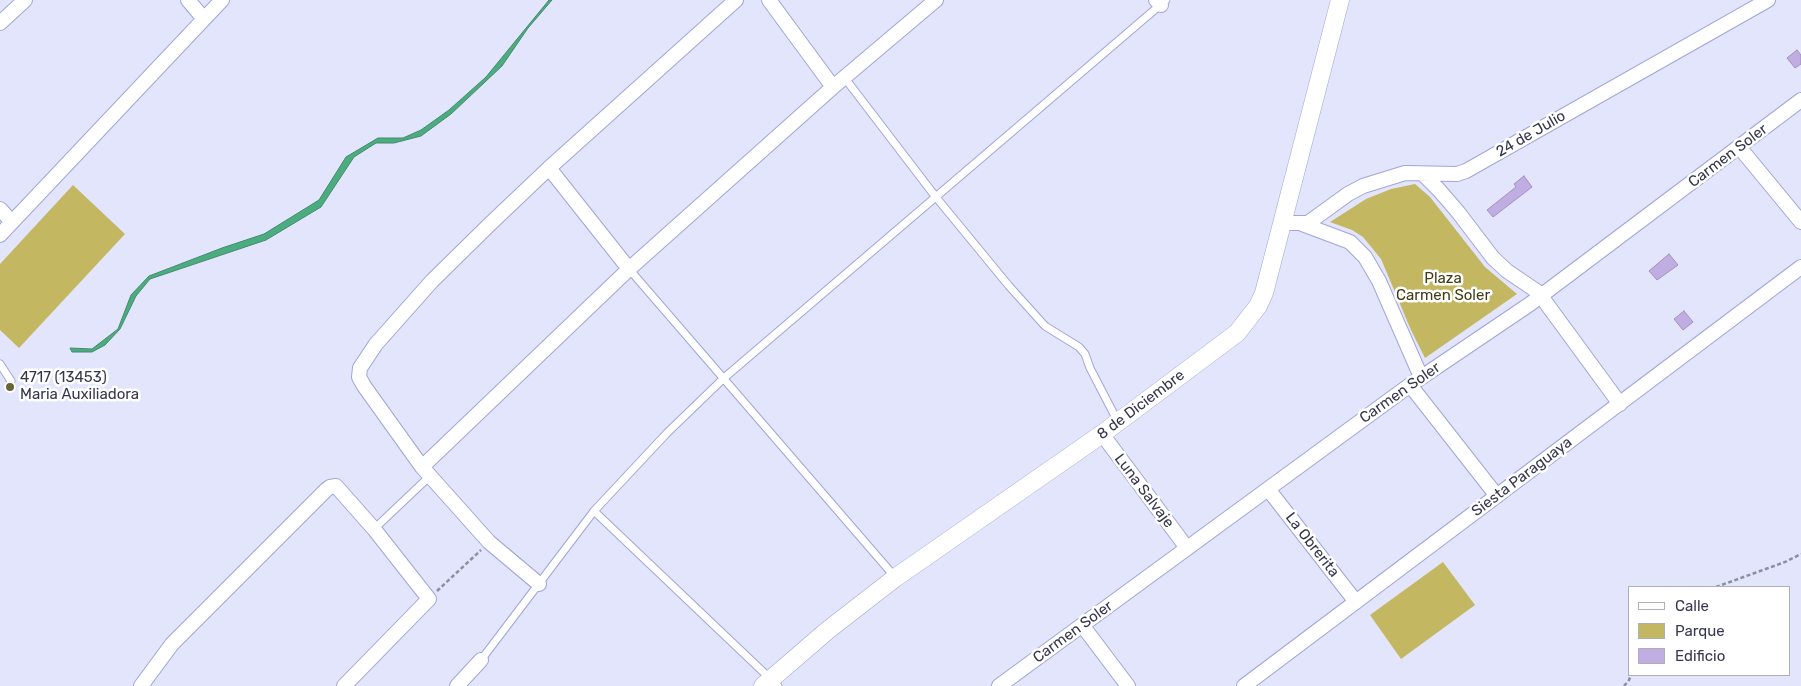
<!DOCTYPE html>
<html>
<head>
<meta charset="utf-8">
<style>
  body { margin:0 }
  #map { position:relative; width:1801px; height:686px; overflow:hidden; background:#e2e5fb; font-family:Rubik,sans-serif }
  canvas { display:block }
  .legend { position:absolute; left:1628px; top:586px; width:162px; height:90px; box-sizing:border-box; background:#fff; border:1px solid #afafb8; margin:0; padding:6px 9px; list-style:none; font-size:15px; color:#36374d }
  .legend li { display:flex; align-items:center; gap:10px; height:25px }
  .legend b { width:25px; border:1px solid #afafb8 }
</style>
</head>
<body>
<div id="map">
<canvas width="1801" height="686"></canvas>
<ul class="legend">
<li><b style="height:6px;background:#fff"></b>Calle</li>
<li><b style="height:14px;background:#c4b761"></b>Parque</li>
<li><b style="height:14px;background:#c0aee2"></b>Edificio</li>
</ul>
</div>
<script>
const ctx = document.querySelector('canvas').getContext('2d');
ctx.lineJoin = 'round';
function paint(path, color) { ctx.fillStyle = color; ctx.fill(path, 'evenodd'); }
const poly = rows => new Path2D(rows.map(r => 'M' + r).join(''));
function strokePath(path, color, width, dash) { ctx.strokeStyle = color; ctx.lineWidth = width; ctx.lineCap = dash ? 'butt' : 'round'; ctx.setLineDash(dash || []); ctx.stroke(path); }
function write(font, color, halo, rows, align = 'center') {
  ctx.font = font + ' Rubik,sans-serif'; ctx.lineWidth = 5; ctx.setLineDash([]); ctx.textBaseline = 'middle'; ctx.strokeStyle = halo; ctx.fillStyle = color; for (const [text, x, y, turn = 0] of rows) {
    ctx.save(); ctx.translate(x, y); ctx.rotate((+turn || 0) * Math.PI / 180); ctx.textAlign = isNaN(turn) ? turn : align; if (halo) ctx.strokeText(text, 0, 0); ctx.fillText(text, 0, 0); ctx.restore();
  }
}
paint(poly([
  [1415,184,1430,197,1485,267,1517,294,1425,358,1411,330,1381,259,1363,237,1352,230,1330,222,1366,199,1391,189],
  [73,185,125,234,19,348,0,330,0,264],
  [1443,562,1475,605,1401,659,1370,615]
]), '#c4b761');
const water = poly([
  [549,0,552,0,528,28,502,66,451,114,421,136,394,143,376,143,354,157,321,207,266,240,150,279,136,296,120,329,105,345,92,352,72,352,70,348,92,349,118,329,131,295,149,276,222,248,264,234,319,200,346,157,378,138,403,138,421,130,449,110,486,77,549,0]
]);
paint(water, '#4bad7f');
strokePath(water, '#458a70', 1);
const building = poly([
  [1797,50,1801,55,1801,64,1795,68,1787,58,1797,50],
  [1524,176,1532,187,1493,217,1487,210,1516,187,1514,184,1524,176],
  [1669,254,1678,265,1657,280,1649,271,1669,254],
  [1684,311,1693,322,1683,330,1674,319,1684,311]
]);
paint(building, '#c0aee2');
strokePath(building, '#a18fc1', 1);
const service = poly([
  [844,77,935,196,1009,286,1045,326,1079,347,1085,354,1090,368,1118,422],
  [629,269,895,577],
  [0,364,11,381],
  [594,511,778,686],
  [374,529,430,476],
  [481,660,594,511,667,433,724,378,1166,0]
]);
const minor = poly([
  [188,0,204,19],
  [769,0,833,87],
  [1156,0,1161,5],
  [0,23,25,0],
  [1740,148,1801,222],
  [549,168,629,269],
  [1423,174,1439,190,1458,212,1493,258,1507,271,1538,292,1620,404],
  [0,209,12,222],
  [1283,223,1308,223,1348,194,1363,186,1405,173,1457,174,1466,171,1768,0],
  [1302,224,1350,242,1365,257,1379,281,1421,377],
  [0,235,222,0],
  [1410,385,1497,496],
  [1102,434,1187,548],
  [422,467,629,269,833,87,936,0],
  [1268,489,1356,602],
  [539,584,489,542,422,467,364,386,359,377,360,368,376,344,432,281,490,224,549,168,736,0],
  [1082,625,1128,686],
  [141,686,172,644,326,490,330,487,336,486,374,529,429,599,344,686],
  [457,686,481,660],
  [999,686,1410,385,1530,304,1801,100],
  [1244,686,1801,267]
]);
const tertiary = poly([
  [763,686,828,630,895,578,1102,434,1237,333,1258,306,1264,293,1340,0]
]);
strokePath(service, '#a1a5d9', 9);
strokePath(minor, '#a1a5d9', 16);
strokePath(tertiary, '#a1a5d9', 19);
strokePath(poly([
  [1716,587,1785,562,1801,554],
  [437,591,481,550],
  [1624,686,1629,680,1631,675]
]), '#8c8ea4', 2.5, [4, 2.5]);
strokePath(service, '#fff', 7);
strokePath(minor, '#fff', 14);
strokePath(tertiary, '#fff', 18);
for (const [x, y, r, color] of [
  [10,387,5,"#6b6330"]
]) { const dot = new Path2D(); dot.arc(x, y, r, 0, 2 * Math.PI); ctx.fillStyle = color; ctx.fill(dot); strokePath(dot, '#fff', 2); }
write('15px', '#36374d', '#fff', [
  ["24 de Julio",1531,134,-30],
  ["Carmen Soler",1728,156,-37],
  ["Carmen Soler",1400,393,-35],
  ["8 de Diciembre",1141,405,-37],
  ["Siesta Paraguaya",1522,477,-37],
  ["Luna Salvaje",1144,491,53],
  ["La Obrerita",1312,545,52],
  ["Carmen Soler",1073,632,-36]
]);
write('15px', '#413b12', '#fff', [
  ["Plaza",1443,279],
  ["Carmen Soler",1443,296]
]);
write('15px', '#36374d', '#fff', [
  ["4717 (13453)",20,378],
  ["Maria Auxiliadora",20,395]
], 'left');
</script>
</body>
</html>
